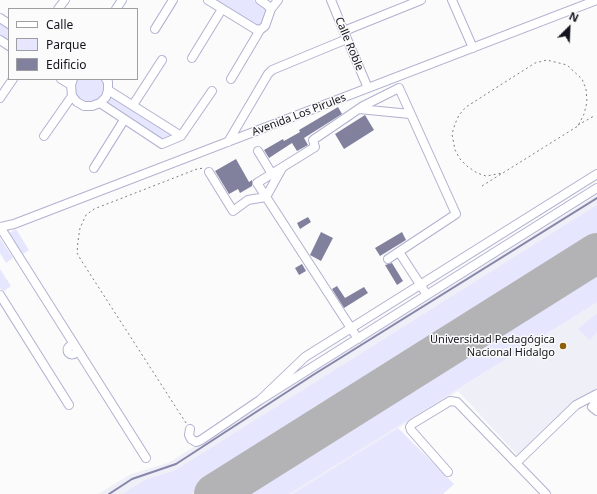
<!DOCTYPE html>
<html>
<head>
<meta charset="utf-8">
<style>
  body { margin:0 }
  #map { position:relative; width:597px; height:494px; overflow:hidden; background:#fbfbfb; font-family:"Noto Sans",sans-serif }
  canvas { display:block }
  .legend { position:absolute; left:8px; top:8px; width:130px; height:72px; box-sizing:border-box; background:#fbfbfb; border:1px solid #9f9fa3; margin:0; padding:5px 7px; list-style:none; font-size:12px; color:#14141f }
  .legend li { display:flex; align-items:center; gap:8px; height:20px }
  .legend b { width:20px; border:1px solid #9f9fa3 }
  .north { position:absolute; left:549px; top:8px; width:40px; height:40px; -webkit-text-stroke:3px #fbfbfb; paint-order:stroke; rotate:24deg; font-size:11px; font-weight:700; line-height:16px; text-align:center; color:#14141f }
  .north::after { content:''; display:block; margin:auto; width:14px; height:18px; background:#14141f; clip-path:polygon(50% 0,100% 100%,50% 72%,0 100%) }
</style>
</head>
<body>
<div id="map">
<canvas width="597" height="494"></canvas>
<ul class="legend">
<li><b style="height:5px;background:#fff"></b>Calle</li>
<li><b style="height:11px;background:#e6e7fe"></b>Parque</li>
<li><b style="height:11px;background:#81819e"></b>Edificio</li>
</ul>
<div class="north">N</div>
</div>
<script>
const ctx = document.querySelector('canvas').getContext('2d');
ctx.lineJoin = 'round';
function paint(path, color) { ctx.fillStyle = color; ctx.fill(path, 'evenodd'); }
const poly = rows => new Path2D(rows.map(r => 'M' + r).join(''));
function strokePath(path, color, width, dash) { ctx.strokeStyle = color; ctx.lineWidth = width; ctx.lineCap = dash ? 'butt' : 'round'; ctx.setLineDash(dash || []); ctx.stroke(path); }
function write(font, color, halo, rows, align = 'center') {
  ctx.font = font + ' "Noto Sans",sans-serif'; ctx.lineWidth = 3; ctx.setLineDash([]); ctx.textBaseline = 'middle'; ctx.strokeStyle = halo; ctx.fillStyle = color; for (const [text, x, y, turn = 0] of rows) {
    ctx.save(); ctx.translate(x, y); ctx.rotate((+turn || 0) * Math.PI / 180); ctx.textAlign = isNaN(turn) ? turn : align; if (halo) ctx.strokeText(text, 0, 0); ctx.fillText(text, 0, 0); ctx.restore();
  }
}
paint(poly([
  [597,195,597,389,520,458,458,391,292,494,98,494,131,474,168,463]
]), '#efeff7');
paint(poly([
  [209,0,253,0,269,11,259,29],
  [0,19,9,25,9,46,0,40],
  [62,79,109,79,112,91,178,136,166,141,103,105,80,103],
  [597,205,597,240,191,494,123,494,145,480,176,470],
  [16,229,29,250,23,254,9,233],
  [0,238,13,258,6,263,0,253],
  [597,267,597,302,289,494,236,494],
  [0,269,11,286,3,292,0,288],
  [596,314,597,315,597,332,590,340,578,329],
  [398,428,454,484,443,494,292,494]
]), '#e6e7fe');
strokePath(poly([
  [109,494,132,479,176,464,313,375,597,198]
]), '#8686aa', 2);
strokePath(poly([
  [214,494,597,253]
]), '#b3b3b6', 40);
paint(poly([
  [338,107,342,114,304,138,308,145,297,151,292,143,269,158,264,150,283,139,284,141,300,132,299,130],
  [365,115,374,130,344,149,335,134],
  [236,159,249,182,252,180,252,186,240,193,238,189,229,194,215,171],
  [308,217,311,222,300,229,297,223],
  [321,232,333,238,321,261,310,255],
  [402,232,406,240,380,256,375,248],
  [392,263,403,281,397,285,385,265],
  [302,264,306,271,299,275,295,268],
  [337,286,345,298,364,287,368,293,344,308,332,289]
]), '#81819e');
const minor = poly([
  [208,0,255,29,260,30,265,26,271,9],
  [260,0,267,5,271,9],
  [331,0,347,39,368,88],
  [452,0,473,48],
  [58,9,65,0],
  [116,9,122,0],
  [271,9,278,0],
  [0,18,9,24],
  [155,29,173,0],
  [344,31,421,0],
  [0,40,9,46],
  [192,58,222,9],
  [61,79,71,85],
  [73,79,71,85,72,96,77,102,84,106,92,106,100,103,106,97,108,90,108,82,106,79],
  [231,79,260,30],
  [0,98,13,79],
  [100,103,162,144,181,136,108,90],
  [133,105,162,60],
  [359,109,410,114],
  [44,136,72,96],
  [181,136,212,91],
  [228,142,268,74,272,70,347,39],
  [258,151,272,174],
  [94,168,124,120],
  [209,172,233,211,248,200,266,197,282,168],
  [597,174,305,357,260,400,597,188],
  [0,227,14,224,597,0],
  [0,227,146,458],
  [399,252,427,295],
  [0,295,69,405],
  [358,339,257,183,315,147,313,140,363,106,399,88,456,214,388,259],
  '67.5 350a4.5 4.5 0 1 1 9 0a4.5 4.5 0 1 1-9 0Z',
  [597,399,592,407,597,411],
  [190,429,189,435,191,439,196,442,201,440,260,400],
  [448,472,411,430,410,427,412,424,450,401,457,402,516,463],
  [546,494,516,463,576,405,597,394]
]);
strokePath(minor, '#b1b1d0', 10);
strokePath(poly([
  [578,125,594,116],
  [482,186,578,126,584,114,587,102,586,89,582,79,567,65,547,60,535,63,466,107,459,115,455,124,452,134,455,150,460,159,467,166,477,173,486,176,503,173],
  [186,423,81,260,77,253,78,241,80,228,86,215,94,209,197,169,204,168]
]), '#7e7e84', 1, [2, 3]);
strokePath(minor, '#fff', 8);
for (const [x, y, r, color] of [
  [563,346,4,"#8f600a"]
]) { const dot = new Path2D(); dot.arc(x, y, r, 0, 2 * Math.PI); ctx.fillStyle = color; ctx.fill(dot); strokePath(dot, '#fbfbfb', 1.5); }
write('11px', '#14141f', '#fbfbfb', [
  ["Calle Roble",349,44,67],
  ["Avenida Los Pirules",299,115,-21]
]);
write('11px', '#14141f', '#fbfbfb', [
  ["Universidad Pedagógica",555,340],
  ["Nacional Hidalgo",555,353]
], 'right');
</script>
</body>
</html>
